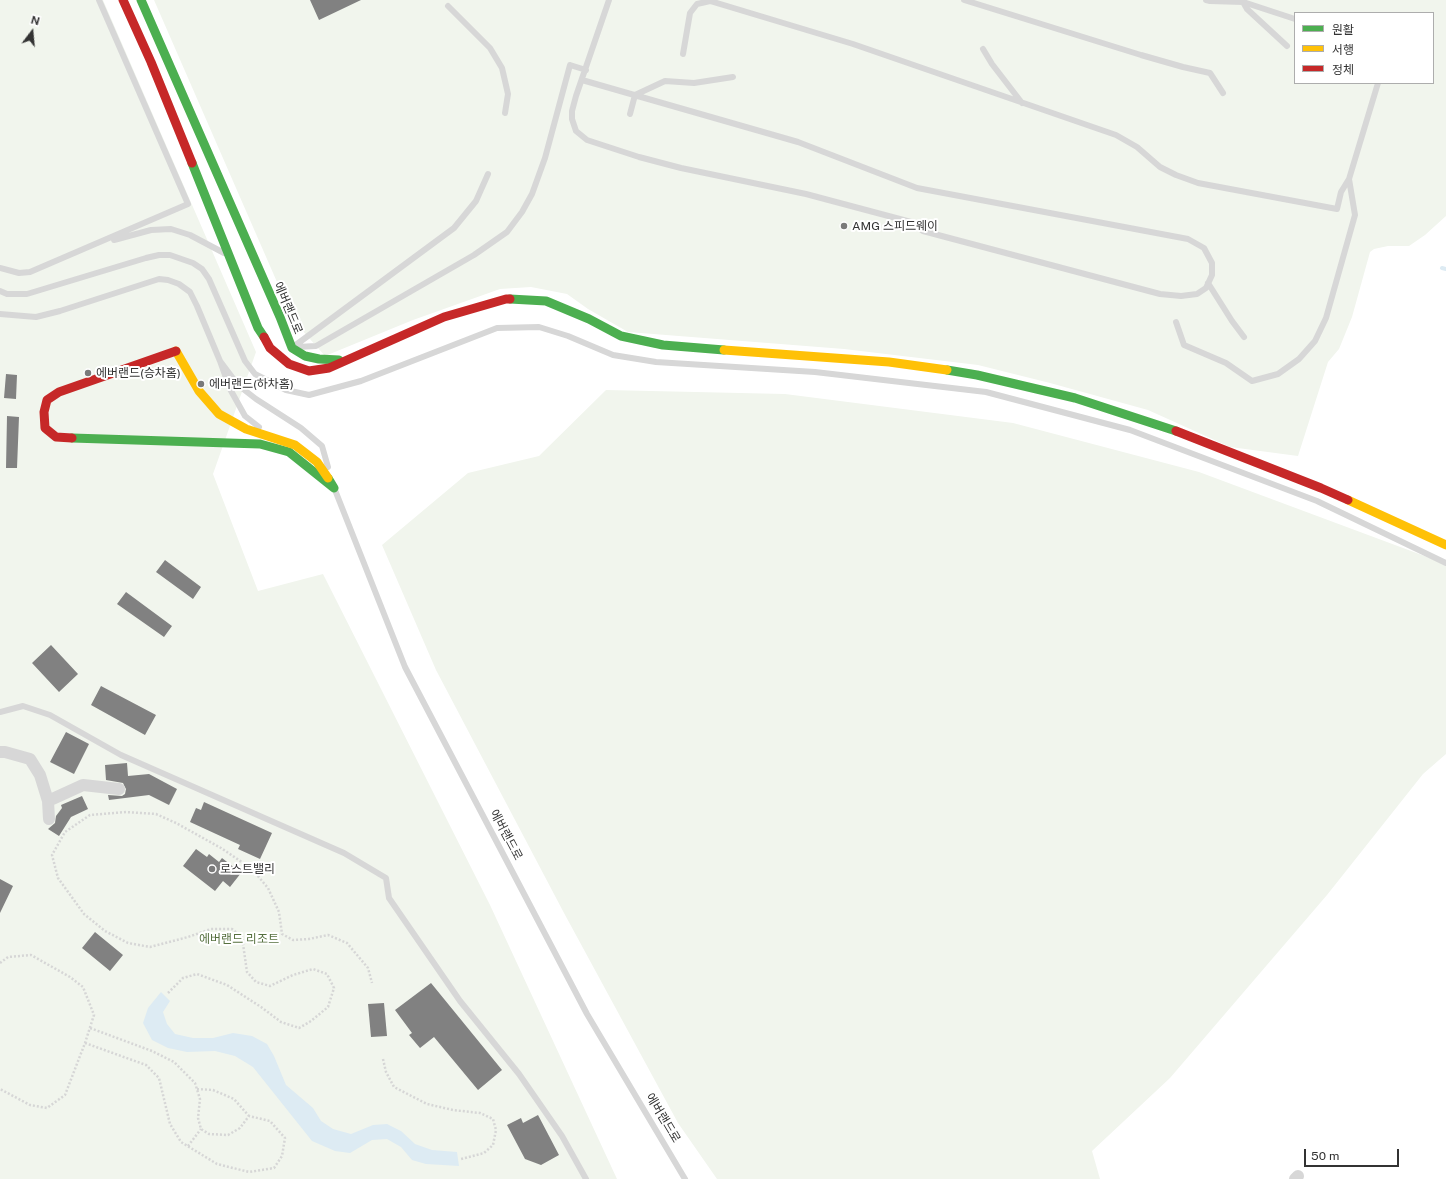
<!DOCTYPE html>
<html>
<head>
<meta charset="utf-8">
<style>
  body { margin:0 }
  #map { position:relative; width:1446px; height:1179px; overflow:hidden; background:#fff; font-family:"Public Sans","Noto Sans KR",sans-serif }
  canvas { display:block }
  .legend { position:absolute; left:1294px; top:12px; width:140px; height:72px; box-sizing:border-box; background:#fff; border:1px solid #adadad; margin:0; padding:5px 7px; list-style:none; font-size:12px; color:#333 }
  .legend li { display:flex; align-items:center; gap:8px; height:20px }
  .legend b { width:20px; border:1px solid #adadad }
  .north { position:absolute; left:12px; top:12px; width:40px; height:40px; -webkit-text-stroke:3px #fff; paint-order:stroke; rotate:16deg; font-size:11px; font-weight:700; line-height:16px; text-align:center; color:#333 }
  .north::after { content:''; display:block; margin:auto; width:14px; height:18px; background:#333; clip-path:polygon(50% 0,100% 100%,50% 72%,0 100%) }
  .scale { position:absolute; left:1304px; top:1149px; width:95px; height:18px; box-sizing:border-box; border:2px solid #333; border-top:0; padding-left:5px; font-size:12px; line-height:14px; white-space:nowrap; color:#333; -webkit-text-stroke:3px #fff; paint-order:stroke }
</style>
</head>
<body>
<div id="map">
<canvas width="1446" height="1179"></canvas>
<ul class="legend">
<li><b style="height:5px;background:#4caf50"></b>원활</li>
<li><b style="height:5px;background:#ffc107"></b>서행</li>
<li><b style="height:5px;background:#c62828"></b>정체</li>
</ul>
<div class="north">N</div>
<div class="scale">50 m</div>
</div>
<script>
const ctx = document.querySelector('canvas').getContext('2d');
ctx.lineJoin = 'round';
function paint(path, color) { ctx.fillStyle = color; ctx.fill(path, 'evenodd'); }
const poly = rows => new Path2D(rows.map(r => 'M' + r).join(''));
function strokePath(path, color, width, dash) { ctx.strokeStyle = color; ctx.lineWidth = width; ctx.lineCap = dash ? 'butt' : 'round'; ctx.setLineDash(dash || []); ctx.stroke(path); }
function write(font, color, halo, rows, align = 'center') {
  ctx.font = font + ' "Public Sans","Noto Sans KR",sans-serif'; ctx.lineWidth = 4; ctx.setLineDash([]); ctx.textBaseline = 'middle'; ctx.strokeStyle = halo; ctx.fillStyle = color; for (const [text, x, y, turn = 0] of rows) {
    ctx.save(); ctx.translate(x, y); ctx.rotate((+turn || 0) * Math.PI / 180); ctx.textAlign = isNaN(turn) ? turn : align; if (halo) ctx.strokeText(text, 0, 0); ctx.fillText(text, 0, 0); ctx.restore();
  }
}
paint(poly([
  [0,0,103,0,256,352,213,474,258,591,323,574,490,905,617,1179,0,1179],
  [154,0,1446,0,1446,216,1425,235,1409,246,1388,246,1374,249,1370,252,1352,317,1339,349,1328,362,1298,456,1230,447,1148,410,1050,383,978,365,844,349,628,332,588,309,567,294,531,287,500,289,413,320,325,356,294,321],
  [1295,13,1433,13,1433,83,1295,83],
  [606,390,785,394,1013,423,1199,472,1446,564,1446,754,1423,774,1327,895,1170,1078,1092,1151,1100,1179,717,1179,678,1123,564,913,436,670,382,545,468,473,539,456]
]), '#f1f5ed');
paint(poly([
  [161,992,170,1001,163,1012,167,1024,175,1034,193,1038,213,1038,233,1033,252,1036,267,1044,274,1056,286,1085,313,1108,321,1121,333,1129,351,1134,373,1125,387,1124,401,1131,415,1144,432,1150,457,1152,459,1166,426,1164,412,1160,401,1147,387,1139,372,1140,350,1153,335,1151,312,1141,253,1067,235,1056,215,1051,187,1052,168,1048,152,1040,143,1023,148,1008]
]), '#ddebf3');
strokePath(poly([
  [1442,268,1446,269]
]), '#ddebf3', 4);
paint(poly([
  [310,0,361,0,319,20],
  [6,374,17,375,16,399,4,398],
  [7,416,19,417,17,468,6,468],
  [165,560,201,587,193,599,156,572],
  [126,592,172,626,164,637,117,604],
  [51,645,78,674,59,692,32,663],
  [101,686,156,715,145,735,91,705],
  [66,732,89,744,74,774,50,762],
  [127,763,128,776,149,774,177,789,169,805,149,795,109,800,108,795,122,796,125,794,126,789,123,783,106,780,105,765],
  [82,796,88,809,71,817,59,836,48,829,55,823,56,816,62,808,61,805],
  [204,802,272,833,260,859,238,849,240,845,190,822,196,808,201,810],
  [196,849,207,857,209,854,219,862,222,858,241,873,230,887,223,881,215,891,183,866],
  [0,879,13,886,0,913],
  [95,932,123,955,110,971,82,948],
  [431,983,502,1070,478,1090,434,1037,420,1048,409,1035,412,1033,395,1010],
  [384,1003,387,1036,371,1037,368,1004],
  [538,1115,559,1155,541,1165,525,1159,507,1125,521,1118,523,1123]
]), '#818181');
strokePath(poly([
  [0,963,8,957,31,955,70,977,83,987,94,1015,85,1043,65,1095,47,1108,30,1105,0,1089],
  [168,993,183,978,197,974,227,985,261,1007,281,1022,299,1028,311,1021,328,1007,334,988,327,974,313,969,293,975,270,986,256,982,247,972,242,937,232,929,211,929,188,937,150,947,128,943,105,931,84,914,58,878,52,855,65,832,90,815,126,812,156,814,176,823,221,848,252,869,268,888,279,912,282,934,293,940,309,939,328,935,347,943,368,968,372,983],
  [85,1043,146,1065,159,1078,170,1124,181,1142,217,1164,249,1172,274,1168,282,1156,285,1138,270,1121,249,1116,240,1128,228,1135,209,1134,201,1129,198,1118,200,1099,195,1083,174,1062,152,1051,90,1028],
  [383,1059,386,1072,394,1087,427,1104,453,1110,480,1113,493,1119,496,1130,493,1145,484,1153,461,1159],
  [197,1089,213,1090,234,1099,249,1116],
  [188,1146,201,1129]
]), '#d6d6d6', 2.5, [2, 2]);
strokePath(poly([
  [964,0,1141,55,1183,67,1210,73,1223,93],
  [1206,0,1210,1,1243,2,1295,19],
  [1243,2,1247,9,1287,46],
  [448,6,490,48,502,68,508,94,505,113],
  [983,49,992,64,1022,103],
  [683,54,690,13,697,4,710,1,853,44,1116,135,1137,147,1160,167,1176,175,1198,183,1337,209,1341,192,1349,179,1378,83],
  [582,80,798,142,917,188,1188,239,1204,248,1212,263,1212,275,1206,288,1197,294,1181,296,1160,294,923,231,911,222,806,194,681,168,639,157,587,140,576,131,572,119,572,111,576,96,609,0],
  [630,114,635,95,665,81,694,83,733,77],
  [114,240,151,230,171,229,190,235,224,253],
  [0,268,19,273,30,272,188,204,99,0],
  [1208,283,1232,321,1244,337],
  [0,291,7,294,27,294,146,258,159,255,170,255,193,263,202,269,209,279,245,361,255,374,286,390,309,395,361,381,497,328,539,327,568,336,613,355,656,362,815,372,986,392,1130,430,1317,501,1446,563],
  [0,314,36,317,60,311,159,279,168,280,179,284,190,292,197,306,220,361,230,389,245,416,259,427],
  [1176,322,1184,345,1226,363,1252,381,1278,374,1299,359,1315,341,1326,318,1355,215,1349,179],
  [293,347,454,228,476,201,488,174],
  [297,347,316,346,474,255,507,232,522,212,532,194,545,158,570,65,586,70],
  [220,361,238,385,256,399,301,428,322,446,328,467],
  [335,490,405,667,587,1014,685,1179],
  [0,712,23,706,50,715,121,755,344,853,386,878,389,898,460,1001,519,1074,562,1136,586,1179]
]), '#d7d7d7', 6);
strokePath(poly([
  [0,752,5,752,30,759,40,775,48,801,49,819],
  [48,801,83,785,119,789],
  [1295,1179,1298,1176]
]), '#d7d7d7', 12);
strokePath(poly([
  [141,0,280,317,292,348,305,356,319,359,339,360],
  [192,163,258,328,264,337],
  [510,299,546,301,589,319,621,336,663,345,724,350],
  [947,370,977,375,1075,398,1176,431],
  [72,438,260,444,289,452,334,488,328,478]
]), '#4caf50', 9);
strokePath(poly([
  [724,350,889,362,947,370],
  [176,351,199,391,219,414,246,429,295,445,317,462,328,478],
  [1348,500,1446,545]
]), '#ffc107', 9);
strokePath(poly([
  [123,0,151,62,192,163],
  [264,337,270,348,289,364,309,371,329,368,444,317,506,299,510,299],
  [1176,431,1321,488,1348,500],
  [72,438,56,437,45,428,44,412,47,400,59,392,176,351]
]), '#c62828', 9);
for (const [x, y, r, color] of [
  [844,226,4,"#7a7a7a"],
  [88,373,4,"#7a7a7a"],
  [201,384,4,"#7a7a7a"],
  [212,869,4,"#7a7a7a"]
]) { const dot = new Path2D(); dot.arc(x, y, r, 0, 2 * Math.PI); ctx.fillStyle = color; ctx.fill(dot); strokePath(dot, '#fff', 1.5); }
write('12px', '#333', '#fff', [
  ["AMG 스피드웨이",852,226],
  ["에버랜드(승차홈)",96,373],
  ["에버랜드(하차홈)",209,384],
  ["로스트밸리",220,869]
], 'left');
write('12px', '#333', '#fff', [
  ["에버랜드로",288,308,67],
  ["에버랜드로",506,835,62],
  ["에버랜드로",663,1118,59]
]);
write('12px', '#56703f', '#fff', [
  ["에버랜드 리조트",239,939]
]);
</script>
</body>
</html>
